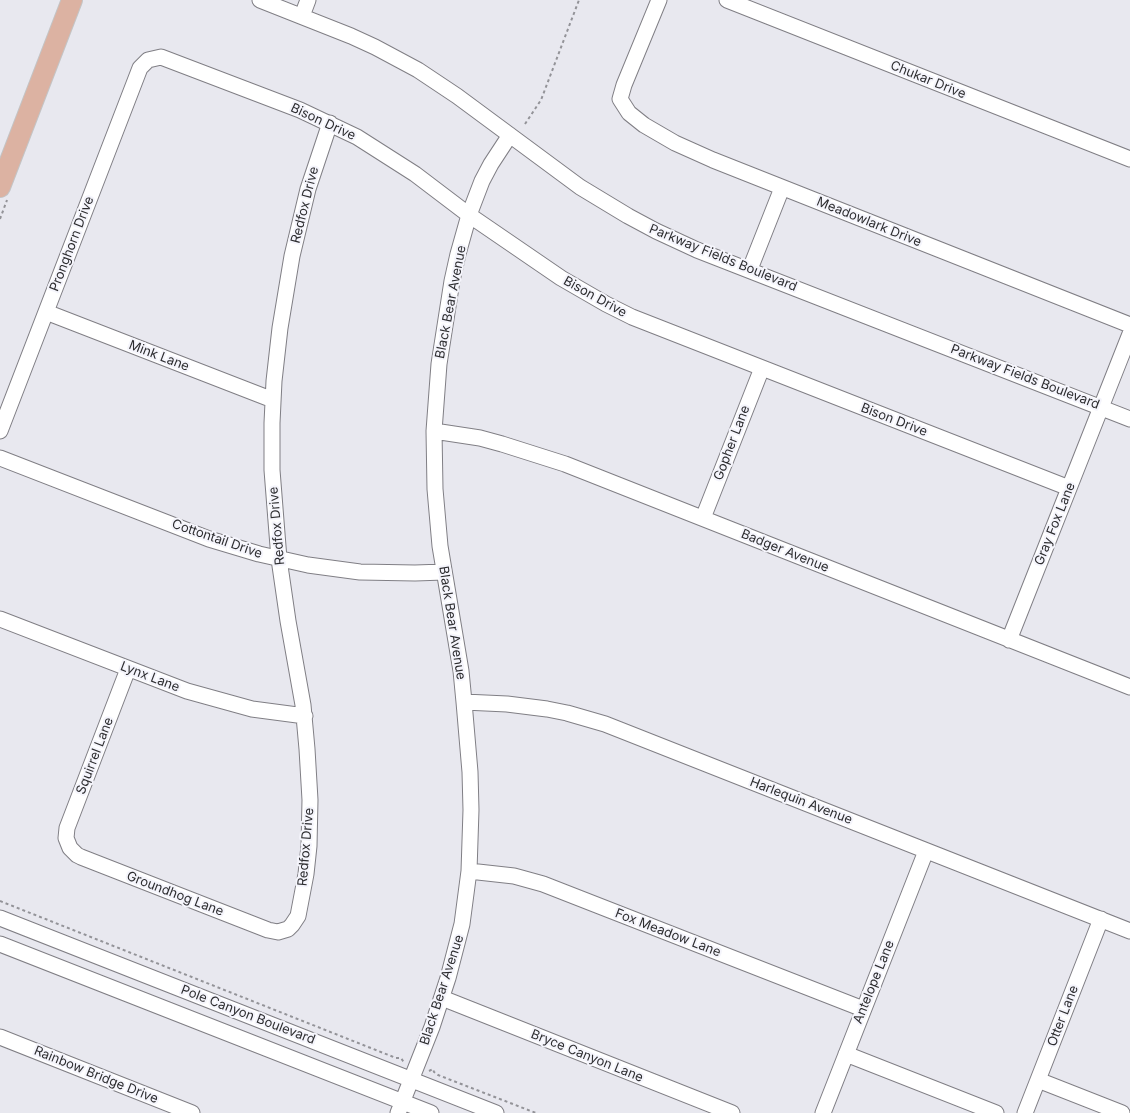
<!DOCTYPE html>
<html>
<head>
<meta charset="utf-8">
<style>
  body { margin:0 }
  canvas { display:block; background:#e8e8ef }
</style>
</head>
<body>
<canvas width="1130" height="1113"></canvas>
<script>
const ctx = document.querySelector('canvas').getContext('2d');
ctx.lineJoin = 'round';
const poly = rows => new Path2D(rows.map(r => 'M' + r).join(''));
function strokePath(path, color, width, dash) { ctx.strokeStyle = color; ctx.lineWidth = width; ctx.lineCap = dash ? 'butt' : 'round'; ctx.setLineDash(dash || []); ctx.stroke(path); }
function write(font, color, halo, rows, align = 'center') {
  ctx.font = font + ' Inter,sans-serif'; ctx.lineWidth = 4; ctx.setLineDash([]); ctx.textBaseline = 'middle'; ctx.strokeStyle = halo; ctx.fillStyle = color; for (const [text, x, y, turn = 0] of rows) {
    ctx.save(); ctx.translate(x, y); ctx.rotate((+turn || 0) * Math.PI / 180); ctx.textAlign = isNaN(turn) ? turn : align; if (halo) ctx.strokeText(text, 0, 0); ctx.fillText(text, 0, 0); ctx.restore();
  }
}
const minor = poly([
  [260,0,351,36,375,47,418,70,457,96,580,187,628,216,656,231,697,250,1130,419],
  [659,0,624,85,620,99,629,113,644,125,675,143,713,160,1130,325],
  [727,0,1130,159],
  [302,16,308,0],
  [750,269,782,188],
  [46,312,273,400],
  [0,431,140,68,148,60,161,57,300,110,357,137,415,174,469,215,561,278,606,304,632,317,1069,488],
  [434,431,480,438,502,444,565,464,1130,687],
  [0,458,209,539,259,554,308,565,360,572,415,573,444,572],
  [703,518,762,368],
  [0,619,187,691,252,709,305,716],
  [1009,640,1130,334],
  [128,669,67,828,66,838,70,848,77,855,81,857,268,930,278,932,288,929,292,925,298,916,306,874,309,846,310,800,307,749,303,705,288,621,279,559,272,470,272,423,274,381,280,328,292,256,308,189,330,123],
  [464,702,507,704,547,709,567,713,605,724,1130,931],
  [469,871,514,876,543,884,863,1009],
  [0,918,496,1113],
  [0,944,431,1113],
  [442,998,732,1113],
  [0,1037,192,1113],
  [846,1054,996,1113],
  [1038,1080,1122,1113],
  [398,1113,432,1027,448,978,462,924,469,871,471,810,470,772,464,702,461,671,440,546,435,489,434,431,439,364,452,281,458,254,469,215,482,181,491,164,510,135],
  [823,1113,926,851],
  [1025,1113,1101,919]
]);
const major = poly([
  [0,187,72,0]
]);
strokePath(minor, '#807f85', 17);
strokePath(major, '#c4c4c5', 22);
strokePath(poly([
  [525,124,541,100,579,0],
  [0,219,7,200],
  [0,901,396,1058,401,1058,403,1061,404,1062],
  [429,1071,433,1069,434,1072,438,1075,536,1113]
]), '#939398', 2, [3, 3]);
strokePath(minor, '#fff', 15);
strokePath(major, '#dcb2a2', 20);
write('13px', '#2d2d30', '#f5f5fc', [
  ["Chukar Drive",928,80,22],
  ["Bison Drive",323,122,25],
  ["Redfox Drive",305,205,-76],
  ["Meadowlark Drive",869,222,22],
  ["Pronghorn Drive",72,244,-69],
  ["Parkway Fields Boulevard",723,258,22],
  ["Bison Drive",595,297,29],
  ["Black Bear Avenue",451,302,-79],
  ["Mink Lane",159,356,21],
  ["Parkway Fields Boulevard",1025,377,21],
  ["Bison Drive",894,420,21],
  ["Gopher Lane",732,443,-69],
  ["Gray Fox Lane",1055,524,-68],
  ["Redfox Drive",277,526,-95],
  ["Cottontail Drive",217,539,19],
  ["Badger Avenue",785,551,22],
  ["Black Bear Avenue",452,623,81],
  ["Lynx Lane",150,677,21],
  ["Squirrel Lane",95,756,-69],
  ["Harlequin Avenue",801,801,21],
  ["Redfox Drive",306,847,-85],
  ["Groundhog Lane",175,894,21],
  ["Fox Meadow Lane",668,933,21],
  ["Antelope Lane",874,982,-68],
  ["Black Bear Avenue",442,990,-72],
  ["Pole Canyon Boulevard",248,1015,21],
  ["Otter Lane",1063,1016,-69],
  ["Bryce Canyon Lane",587,1056,22],
  ["Rainbow Bridge Drive",96,1075,22]
]);
</script>
</body>
</html>
